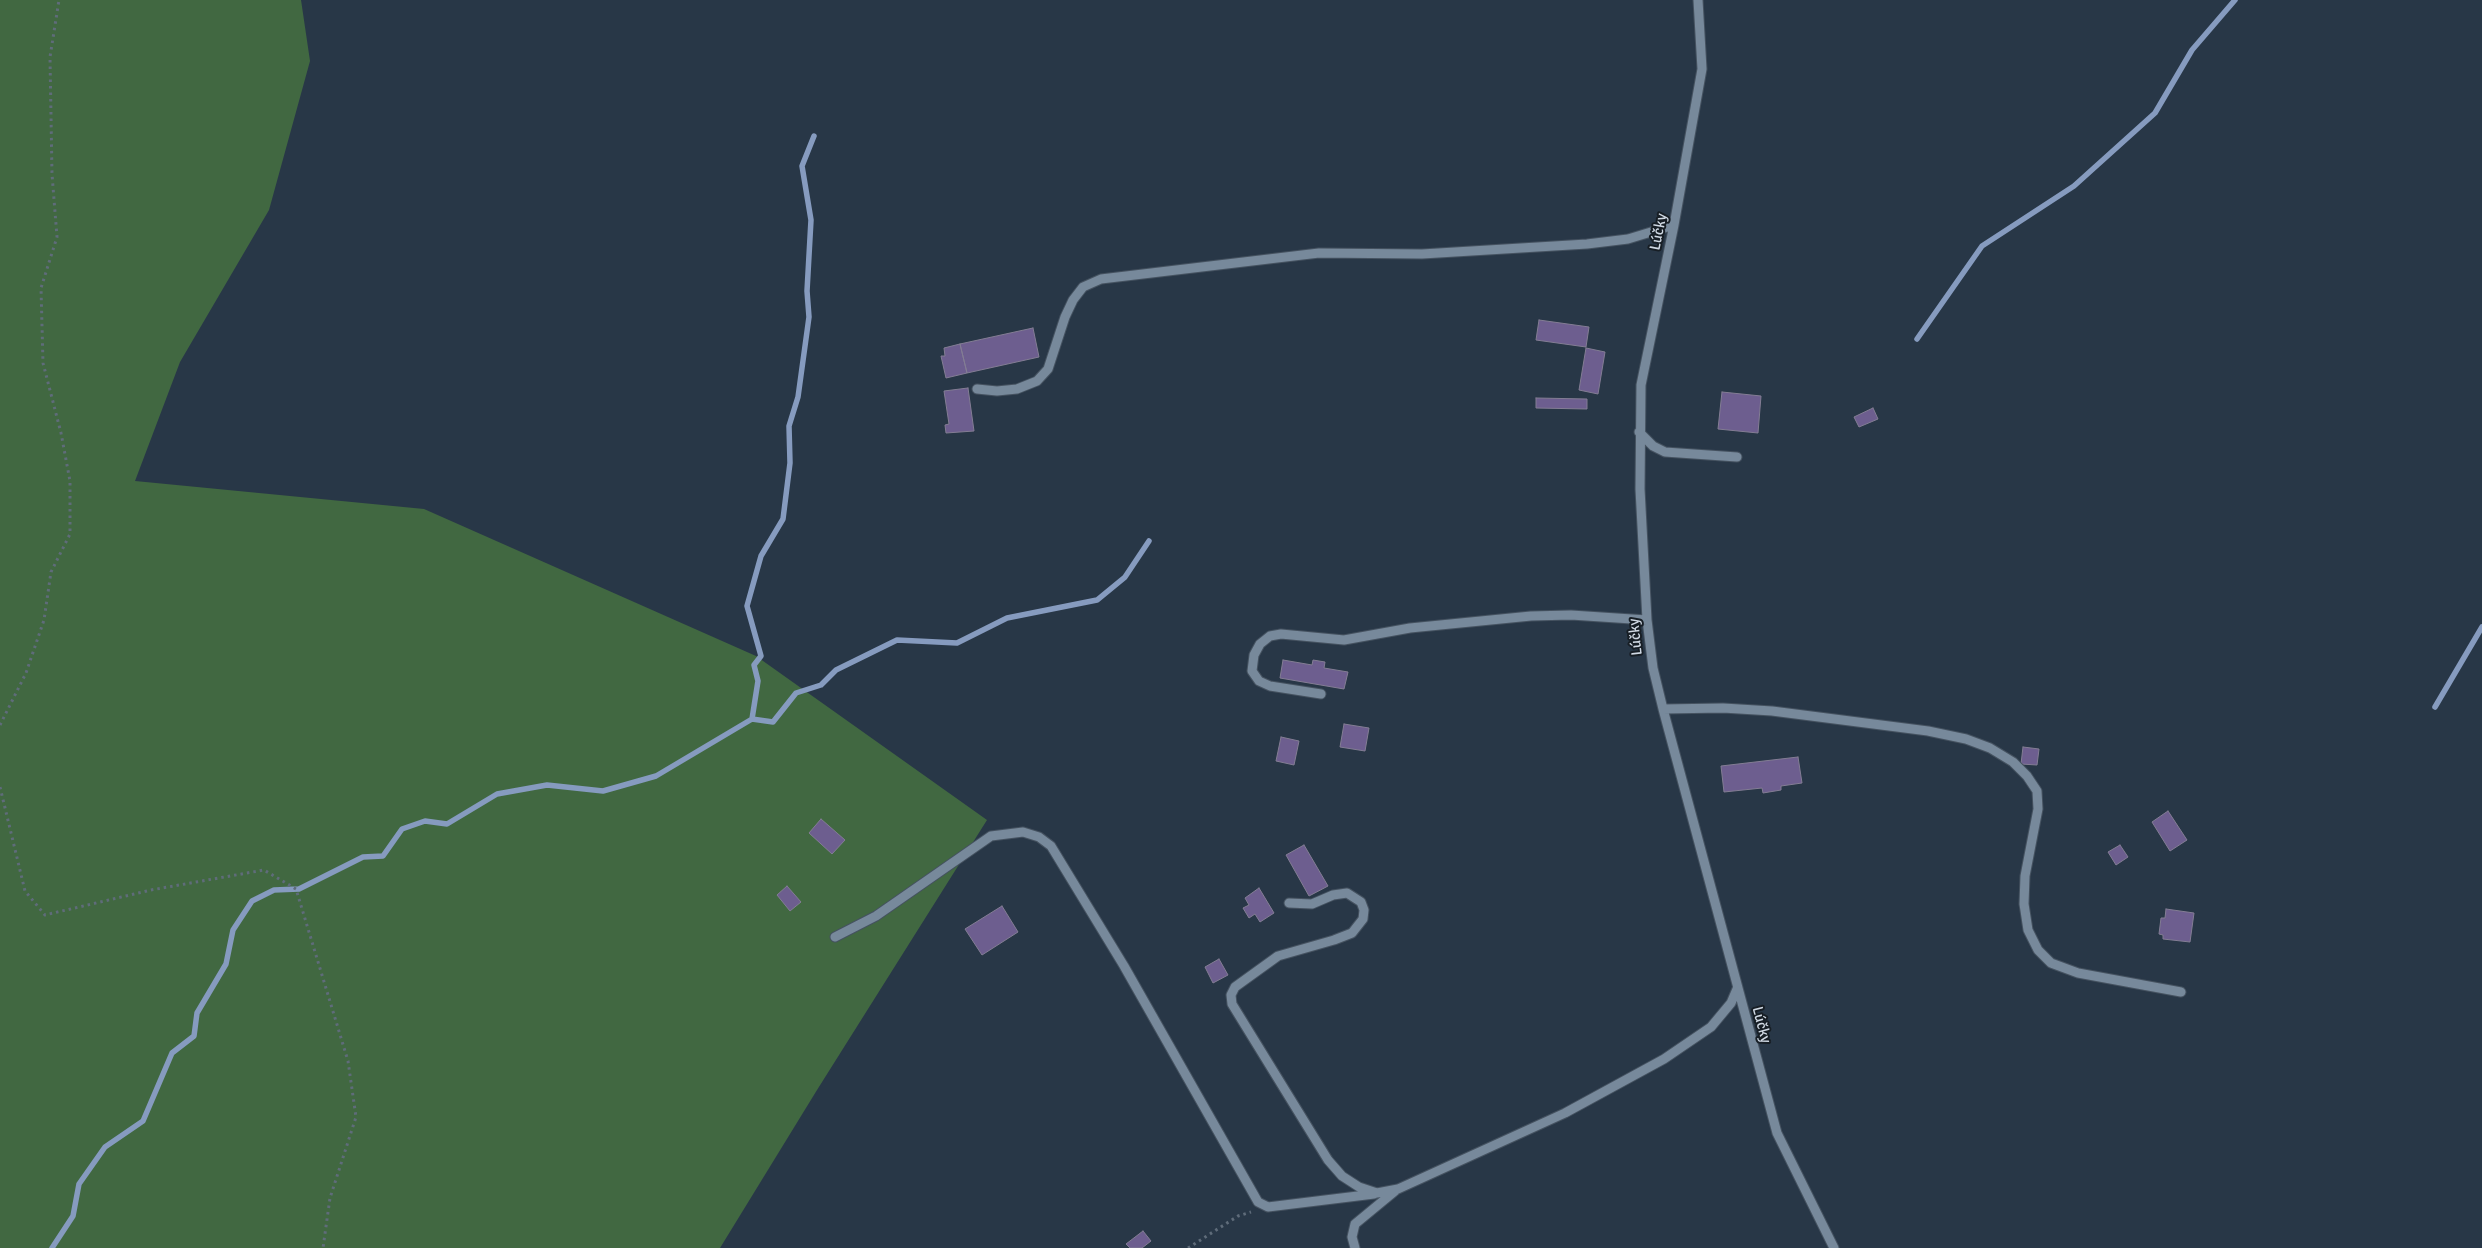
<!DOCTYPE html>
<html>
<head>
<meta charset="utf-8">
<style>
  body { margin:0 }
  canvas { display:block; background:#283747 }
</style>
</head>
<body>
<canvas width="2482" height="1248"></canvas>
<script>
const ctx = document.querySelector('canvas').getContext('2d');
ctx.lineJoin = 'round';
function paint(path, color) { ctx.fillStyle = color; ctx.fill(path, 'evenodd'); }
const poly = rows => new Path2D(rows.map(r => 'M' + r).join(''));
function strokePath(path, color, width, dash) { ctx.strokeStyle = color; ctx.lineWidth = width; ctx.lineCap = dash ? 'butt' : 'round'; ctx.setLineDash(dash || []); ctx.stroke(path); }
function write(font, color, halo, rows, align = 'center') {
  ctx.font = font + ' Signika,sans-serif'; ctx.lineWidth = 4; ctx.setLineDash([]); ctx.textBaseline = 'middle'; ctx.strokeStyle = halo; ctx.fillStyle = color; for (const [text, x, y, turn = 0] of rows) {
    ctx.save(); ctx.translate(x, y); ctx.rotate((+turn || 0) * Math.PI / 180); ctx.textAlign = isNaN(turn) ? turn : align; if (halo) ctx.strokeText(text, 0, 0); ctx.fillText(text, 0, 0); ctx.restore();
  }
}
paint(poly([
  [0,0,301,0,310,61,269,210,180,362,135,481,424,509,756,656,987,820,817,1090,720,1248,0,1248]
]), '#416841');
strokePath(poly([
  [1917,339,1982,246,2074,186,2155,113,2192,50,2235,0],
  [2435,707,2482,627],
  [752,719,773,722,796,693,821,685,836,670,897,640,957,643,1007,618,1097,600,1125,577,1149,541],
  [52,1248,73,1216,79,1184,105,1147,143,1121,172,1053,194,1036,197,1013,226,964,233,930,252,901,274,890,299,889,363,857,383,856,402,829,425,821,447,824,497,794,547,785,603,791,656,776,752,719,758,681,754,665,761,656,747,606,761,556,783,519,790,463,789,426,798,397,809,317,807,291,811,220,802,166,814,136]
]), '#869bbf', 5.5);
const building = poly([
  [1539,320,1589,327,1586,347,1536,340,1539,320],
  [1033,328,1039,357,967,373,960,344,1033,328],
  [960,344,967,373,946,378,941,356,945,356,944,348,960,344],
  [1586,348,1605,352,1598,394,1579,390,1586,348],
  [968,388,974,431,946,433,945,425,949,424,944,391,968,388],
  [1722,392,1761,396,1758,433,1718,429,1722,392],
  [1536,398,1587,399,1587,409,1536,408,1536,398],
  [1873,408,1878,419,1859,427,1854,417,1873,408],
  [1283,660,1312,665,1313,660,1325,662,1324,668,1348,672,1344,689,1280,678,1283,660],
  [1344,724,1369,728,1365,751,1340,747,1344,724],
  [1281,737,1299,741,1294,765,1276,761,1281,737],
  [2023,747,2039,749,2037,765,2021,764,2023,747],
  [1798,757,1802,783,1781,786,1781,790,1763,793,1762,788,1724,792,1721,766,1798,757],
  [2168,811,2187,840,2170,851,2152,822,2168,811],
  [821,819,845,840,832,854,809,833,821,819],
  [1304,845,1328,886,1309,896,1286,855,1304,845],
  [2120,845,2128,857,2116,865,2108,852,2120,845],
  [787,886,801,902,790,911,777,895,787,886],
  [1259,888,1274,913,1260,922,1255,914,1249,918,1243,908,1249,905,1245,898,1259,888],
  [1002,906,1018,932,982,955,965,929,1002,906],
  [2166,909,2194,913,2190,942,2163,939,2163,935,2159,934,2161,918,2165,918,2166,909],
  [1219,959,1228,975,1213,983,1205,967,1219,959],
  [1143,1231,1151,1241,1142,1248,1130,1248,1126,1244,1143,1231]
]);
paint(building, '#6d5e8f');
strokePath(building, '#837d94', 1);
const minor = poly([
  [1698,0,1702,69,1674,225,1641,385,1640,489,1647,620,1653,668,1663,709,1777,1133,1834,1248],
  [977,389,997,391,1017,389,1037,381,1048,369,1065,317,1073,300,1083,287,1101,279,1319,253,1422,254,1587,244,1628,239,1674,225],
  [1639,432,1653,446,1665,452,1737,457],
  [1321,694,1270,686,1259,681,1252,671,1254,655,1260,644,1270,636,1281,634,1344,640,1410,628,1531,616,1571,615,1647,620],
  [1663,709,1723,708,1772,711,1928,731,1966,739,1990,748,2013,762,2027,776,2037,791,2038,809,2025,876,2024,904,2028,930,2038,950,2051,963,2078,973,2181,992],
  [1289,903,1312,904,1333,895,1347,893,1361,902,1364,910,1363,919,1352,933,1334,940,1278,956,1235,987,1231,995,1232,1004,1328,1160,1342,1176,1359,1187,1377,1193,1398,1189,1565,1113,1664,1059,1711,1027,1731,1003,1737,989],
  [835,937,876,916,991,836,1023,832,1039,837,1051,846,1124,966,1258,1202,1268,1207,1374,1194],
  [1355,1248,1352,1237,1355,1224,1395,1191]
]);
strokePath(minor, '#455260', 11);
strokePath(poly([
  [0,725,26,673,44,620,51,572,70,534,70,481,61,433,43,363,41,288,57,237,52,174,50,57,59,0],
  [0,787,25,891,45,915,151,890,264,870,296,889,348,1061,356,1117,330,1198,323,1248],
  [1188,1248,1238,1216,1251,1212]
]), '#5f6c7a', 3, [2.5, 4]);
strokePath(minor, '#77899b', 9);
write('15px', '#cfd8e3', '#171e25', [
  ["Lúčky",1659,232,-79],
  ["Lúčky",1636,637,-96],
  ["Lúčky",1761,1025,75]
]);
</script>
</body>
</html>
